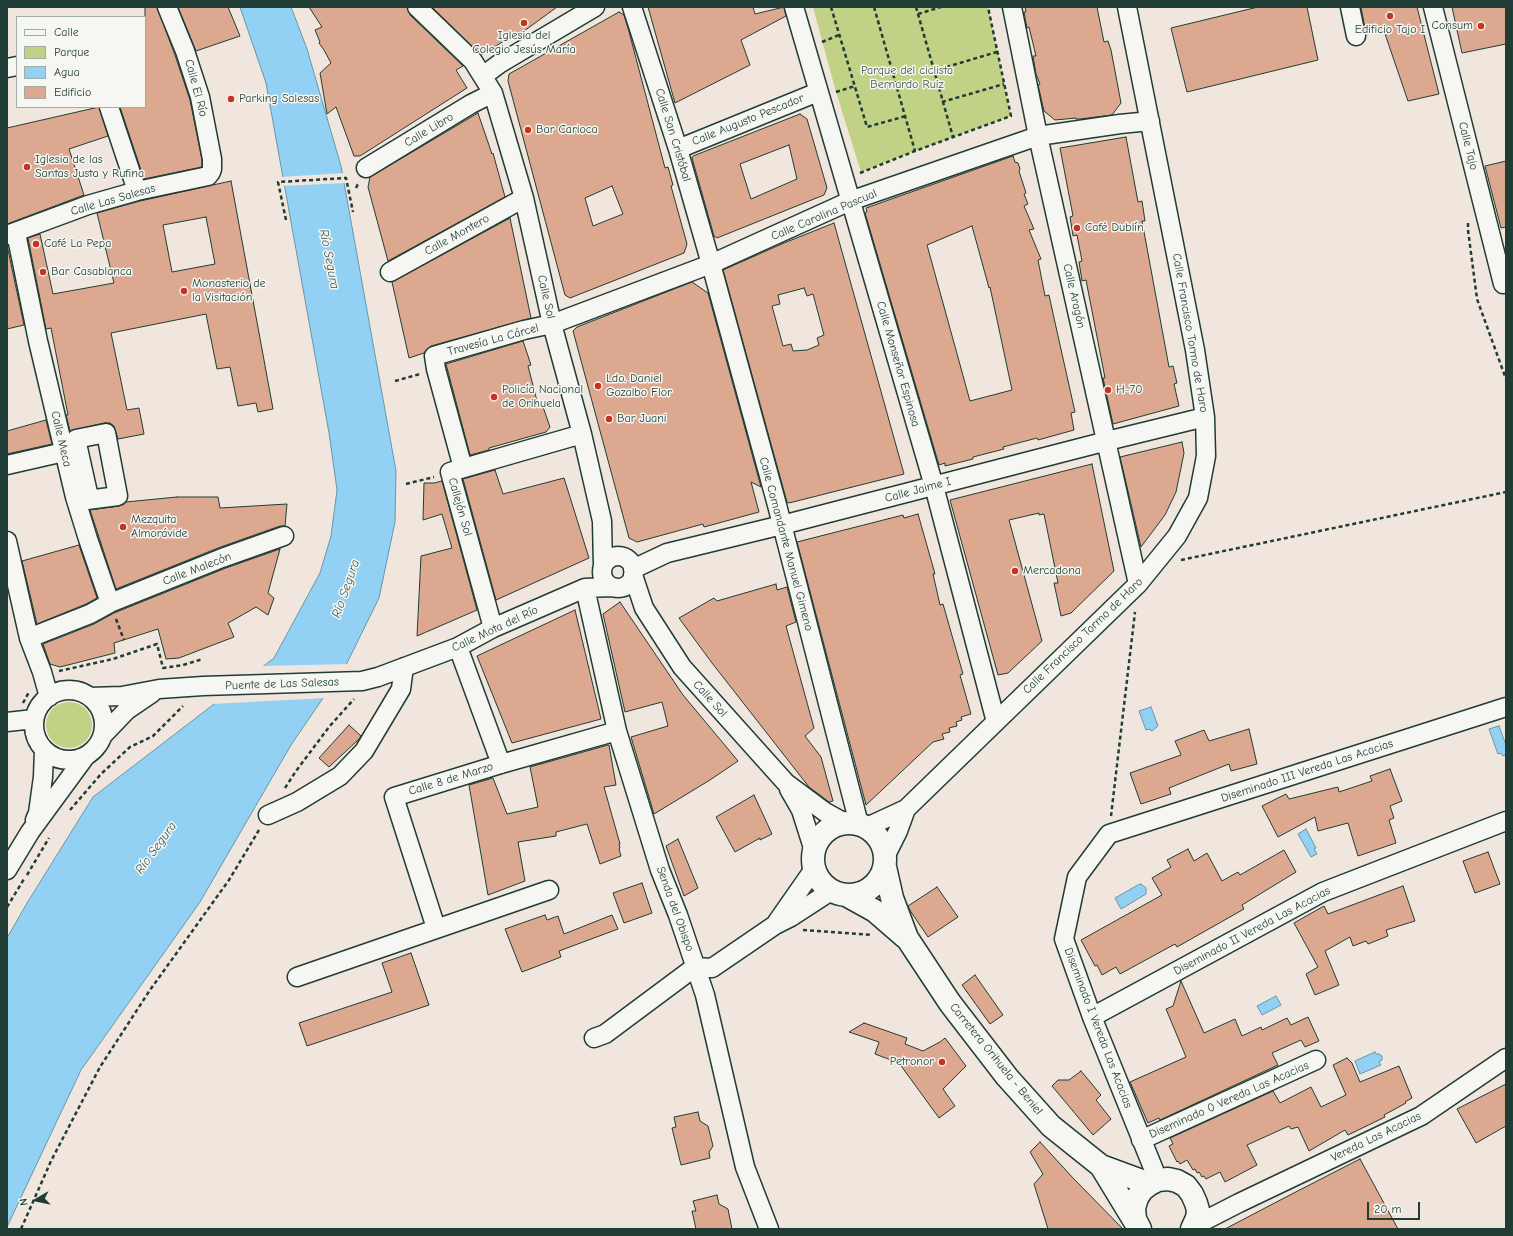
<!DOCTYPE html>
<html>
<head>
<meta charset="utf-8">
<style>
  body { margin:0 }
  #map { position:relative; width:1513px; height:1236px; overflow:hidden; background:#f1e6de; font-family:"Comic Neue",sans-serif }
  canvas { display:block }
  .frame { position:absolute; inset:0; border:8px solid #1f3d34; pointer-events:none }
  .legend { position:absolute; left:16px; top:16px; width:130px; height:92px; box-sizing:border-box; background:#f6f6f2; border:1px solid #a0aca6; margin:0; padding:5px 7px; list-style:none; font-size:12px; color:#1f3d34 }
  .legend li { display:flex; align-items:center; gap:8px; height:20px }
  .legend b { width:20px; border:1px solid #a0aca6 }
  .north { position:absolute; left:16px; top:1180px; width:40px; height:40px; -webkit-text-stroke:3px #f6f6f2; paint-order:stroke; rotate:261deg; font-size:11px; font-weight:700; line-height:16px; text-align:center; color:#1f3d34 }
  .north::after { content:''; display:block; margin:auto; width:14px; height:18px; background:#1f3d34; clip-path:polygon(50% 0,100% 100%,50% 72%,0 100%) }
  .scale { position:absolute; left:1367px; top:1202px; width:53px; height:18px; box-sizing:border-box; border:2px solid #1f3d34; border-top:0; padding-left:5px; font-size:12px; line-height:14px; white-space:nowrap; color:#1f3d34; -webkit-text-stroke:3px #f6f6f2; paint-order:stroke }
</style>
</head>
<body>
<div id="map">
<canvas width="1513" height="1236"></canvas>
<div class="frame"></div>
<ul class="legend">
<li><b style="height:5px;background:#f6f6f2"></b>Calle</li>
<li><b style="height:11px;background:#c1d185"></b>Parque</li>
<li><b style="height:11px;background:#93d1f4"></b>Agua</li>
<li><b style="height:11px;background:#dca890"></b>Edificio</li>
</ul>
<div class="north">N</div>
<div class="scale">20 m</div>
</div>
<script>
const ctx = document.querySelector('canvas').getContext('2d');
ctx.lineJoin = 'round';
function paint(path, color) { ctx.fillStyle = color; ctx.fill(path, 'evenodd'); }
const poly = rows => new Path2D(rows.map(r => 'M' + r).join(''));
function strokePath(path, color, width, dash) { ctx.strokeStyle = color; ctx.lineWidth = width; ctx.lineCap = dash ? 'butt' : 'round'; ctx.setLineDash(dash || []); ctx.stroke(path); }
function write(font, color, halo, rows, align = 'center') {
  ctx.font = font + ' "Comic Neue",sans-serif'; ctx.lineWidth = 3; ctx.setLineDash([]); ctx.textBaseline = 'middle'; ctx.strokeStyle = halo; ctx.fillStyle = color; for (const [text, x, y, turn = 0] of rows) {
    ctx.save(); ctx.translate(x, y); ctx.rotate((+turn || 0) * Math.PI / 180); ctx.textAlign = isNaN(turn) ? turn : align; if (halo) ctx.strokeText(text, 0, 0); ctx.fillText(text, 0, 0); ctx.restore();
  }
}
paint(poly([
  [813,7,988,7,1011,116,915,151,861,172,836,92],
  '46 725a23 23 0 1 1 46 0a23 23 0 1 1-46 0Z'
]), '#c1d185');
const water = poly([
  [240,7,291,7,307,49,341,166,396,471,395,522,379,598,347,663,291,745,200,902,81,1070,7,1227,7,938,27,903,93,797,274,658,320,573,331,536,337,490,329,433,266,83,240,7],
  [1151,707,1158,726,1152,731,1149,729,1146,730,1139,711,1151,707],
  [1499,726,1506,745,1506,755,1503,756,1500,753,1498,754,1489,729,1499,726],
  [1306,829,1316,848,1314,849,1317,854,1311,857,1298,834,1306,829],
  [1141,884,1146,888,1146,894,1121,909,1115,898,1138,885,1141,884],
  [1276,996,1281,1005,1262,1015,1257,1006,1276,996],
  [1375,1052,1376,1054,1379,1054,1382,1056,1382,1060,1379,1062,1381,1065,1360,1074,1355,1061,1375,1052]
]);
paint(water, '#93d1f4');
strokePath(water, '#6596a7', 1);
paint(poly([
  [344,173,346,183,283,186,281,177],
  [349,664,325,698,212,704,261,666]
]), '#f1e6de');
const building = poly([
  [145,7,157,7,175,55,190,100,202,160,202,167,144,179,120,107,145,107,145,7],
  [178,7,228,7,240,36,196,51,178,7],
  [309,7,407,7,410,15,463,66,456,70,467,88,360,156,354,156,336,107,327,114,320,73,331,63,324,50,319,43,320,42,315,30,322,27,309,7],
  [432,7,557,7,520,34,519,32,481,55,432,7],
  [648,7,753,7,755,14,784,7,786,16,741,40,750,65,675,103,648,7],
  [1025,7,1097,7,1104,42,1108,41,1111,50,1121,103,1112,115,1080,119,1076,119,1076,118,1055,120,1044,111,1038,85,1040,84,1036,74,1033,56,1036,56,1029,27,1027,28,1024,12,1026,12,1025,7],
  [1258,7,1307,7,1318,60,1187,92,1171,28,1258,7],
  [1361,7,1417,7,1439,94,1408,101,1384,31,1366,34,1361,7],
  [1452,7,1506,7,1506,44,1462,53,1452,7],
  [619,12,624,15,628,28,665,168,668,167,673,185,671,186,687,244,684,253,570,298,565,295,508,81,509,74,619,12],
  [612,186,623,214,593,226,585,198,612,186],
  [99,107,108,136,69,149,84,195,7,224,7,128,99,107],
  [478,113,492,154,493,153,505,197,388,261,368,187,370,177,478,113],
  [800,114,807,119,827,188,824,195,717,238,714,236,692,158,693,156,800,114],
  [789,145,797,179,751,199,740,164,789,145],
  [1126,137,1138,202,1142,201,1145,221,1142,221,1169,367,1173,366,1177,383,1174,384,1179,406,1113,424,1103,378,1105,378,1086,280,1082,281,1079,262,1082,261,1077,235,1073,236,1070,217,1073,216,1060,148,1126,137],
  [1013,156,1015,162,1018,163,1020,169,1019,171,1026,193,1024,194,1028,204,1024,206,1034,229,1029,230,1041,259,1038,260,1045,296,1049,295,1054,318,1075,412,1071,413,1074,430,1038,440,1037,438,1003,447,1004,449,973,457,973,459,945,466,945,463,939,465,865,213,867,212,866,208,1013,156],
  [972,226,989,288,990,287,1012,390,970,401,927,245,972,226],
  [1506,161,1506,227,1501,228,1485,166,1506,161],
  [231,181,273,409,258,412,256,403,238,406,230,367,217,369,206,314,111,333,127,410,139,408,144,434,118,439,114,426,110,423,104,423,70,431,66,415,68,415,51,328,46,329,28,238,40,234,53,294,114,283,97,213,140,201,231,181],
  [206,217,215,264,172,272,163,225,206,217],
  [510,218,531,318,431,346,427,349,424,353,409,358,392,282,510,218],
  [834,223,904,474,789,503,787,502,723,270,784,243,834,223],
  [804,288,807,296,813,294,824,335,817,338,819,345,807,350,793,351,791,344,783,346,772,306,780,304,778,295,804,288],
  [7,245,24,325,7,329,7,245],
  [692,282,708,293,761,487,751,482,759,512,704,527,703,524,637,542,629,538,573,331,577,327,692,282],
  [523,341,531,365,528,366,538,405,542,404,550,427,546,432,489,448,489,450,470,455,446,364,523,341],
  [46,420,52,444,7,454,7,431,46,420],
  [1182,442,1184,453,1176,492,1165,515,1141,547,1120,457,1182,442],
  [1092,464,1114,571,1071,613,1061,616,1054,583,1058,583,1044,514,1039,515,1039,513,1009,520,1042,641,1008,673,998,675,950,500,1092,464],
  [495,470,503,494,564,478,589,558,496,600,463,479,495,470],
  [442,481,477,610,417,636,421,556,452,548,442,514,423,520,424,483,434,483,442,481],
  [177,497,218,497,220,508,287,504,285,526,280,526,218,548,116,589,90,510,119,506,126,502,177,497],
  [918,514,935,574,933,574,940,605,943,604,963,674,960,675,971,714,961,717,962,720,956,722,957,726,949,728,950,732,942,734,944,739,933,742,866,805,797,542,903,515,904,518,918,514],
  [79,545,97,598,86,604,37,624,22,561,79,545],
  [280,549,268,593,274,598,268,615,256,607,237,618,228,623,234,637,179,658,166,659,158,629,114,643,115,653,60,667,50,664,43,644,94,624,114,613,226,568,280,549],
  [776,584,777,590,787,587,796,622,786,626,814,728,805,736,821,757,833,801,829,802,809,787,712,663,679,618,714,598,717,601,776,584],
  [620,602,683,695,738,761,710,780,654,814,631,737,668,726,662,702,625,712,603,614,620,602],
  [575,610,601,719,512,743,477,656,575,610],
  [349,725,361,736,358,740,329,767,319,758,349,725],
  [1249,729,1257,764,1231,771,1229,764,1169,788,1171,794,1141,804,1130,773,1181,755,1175,741,1204,730,1209,741,1249,729],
  [608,745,609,745,616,785,604,787,620,844,619,844,620,848,619,849,621,856,600,864,587,824,556,832,556,836,518,842,525,881,488,895,469,785,493,778,507,814,538,807,530,767,608,745],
  [1390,769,1402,801,1390,806,1394,818,1389,820,1396,843,1358,856,1348,823,1318,831,1315,817,1278,837,1262,806,1286,794,1289,799,1338,787,1339,792,1372,781,1370,776,1390,769],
  [754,795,772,834,760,840,760,838,735,852,716,817,754,795],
  [678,839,698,888,684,896,666,846,678,839],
  [1188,849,1194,861,1207,853,1222,881,1238,872,1240,875,1284,850,1296,872,1242,905,1244,909,1177,947,1175,944,1120,974,1116,967,1102,975,1097,965,1095,966,1081,940,1162,895,1152,878,1171,867,1167,860,1188,849],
  [1488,852,1500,884,1475,893,1463,861,1488,852],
  [642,883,652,913,624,923,613,893,642,883],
  [1403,886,1415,921,1386,930,1388,936,1368,944,1366,941,1353,946,1350,937,1325,951,1339,985,1315,995,1306,974,1318,967,1294,923,1324,906,1328,914,1403,886],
  [937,887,958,917,928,937,911,912,908,906,937,887],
  [545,915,547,920,558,916,564,934,612,915,618,929,559,951,561,957,522,972,505,929,545,915],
  [411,953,429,1005,307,1046,299,1023,392,992,382,963,411,953],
  [975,975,1003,1015,990,1024,962,985,975,975],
  [1181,981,1204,1033,1235,1019,1242,1036,1261,1027,1262,1030,1287,1018,1291,1025,1308,1017,1319,1041,1305,1047,1301,1040,1272,1053,1278,1065,1160,1120,1159,1118,1148,1123,1130,1082,1186,1057,1166,1009,1173,1006,1181,981],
  [864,1023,907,1038,905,1044,923,1051,940,1042,945,1038,966,1066,943,1089,955,1106,939,1118,899,1063,875,1054,879,1042,849,1032,864,1023],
  [1347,1058,1352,1063,1360,1082,1399,1066,1412,1098,1405,1102,1406,1103,1384,1115,1385,1117,1348,1135,1345,1130,1309,1151,1298,1127,1291,1129,1289,1126,1247,1145,1257,1165,1225,1182,1220,1172,1206,1179,1204,1176,1202,1177,1199,1172,1197,1173,1195,1169,1193,1170,1187,1160,1180,1164,1178,1161,1177,1162,1169,1146,1173,1144,1170,1138,1273,1091,1280,1103,1311,1087,1321,1107,1346,1095,1333,1065,1347,1058],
  [1081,1071,1101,1095,1096,1100,1111,1119,1093,1135,1052,1086,1058,1080,1069,1080,1081,1071],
  [1506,1084,1506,1126,1476,1143,1457,1109,1506,1084],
  [698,1112,700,1121,708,1126,713,1146,709,1152,710,1158,681,1165,672,1128,676,1127,674,1117,698,1112],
  [1040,1142,1073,1178,1123,1229,1048,1229,1034,1184,1043,1174,1030,1152,1040,1142],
  [1360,1159,1398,1229,1225,1229,1286,1197,1360,1159],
  [717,1195,719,1204,728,1209,732,1229,696,1229,692,1211,696,1211,693,1201,717,1195]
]);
paint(building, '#dca890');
strokePath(building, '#1f3d34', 1);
const minor = poly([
  [417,7,473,61,493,93,524,198,552,324,582,434,602,521,603,567],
  [632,7,678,149,711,264,777,505,859,824],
  [794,7,934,486,996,722],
  [1012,7,1038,136,1138,584],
  [1350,7,1356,36],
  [1433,7,1503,284],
  [7,68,17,66],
  [483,76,499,64,595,7],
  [109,107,137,191],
  [678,149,818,92],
  [366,168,471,104,493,93],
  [16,233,38,341,75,497,88,539,110,603],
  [7,235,88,205,137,191,208,176,211,172,212,169,212,159,200,97,185,51,167,7],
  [390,272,524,198],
  [106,433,118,496,87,500,88,493,76,439,106,433],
  [7,465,64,452],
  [463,468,436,369,434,356,524,330,552,324,711,264,850,201,1038,136,1120,124,1150,121],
  [7,541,29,638,42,672,49,697],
  '602 572a16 16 0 1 1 32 0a16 16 0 1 1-32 0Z',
  [633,569,667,553,782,525,1107,441,1205,417],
  [633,575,644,608,682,667,786,783,825,812,845,823],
  [585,588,617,731,660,870,678,915,705,995,745,1167,769,1229],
  [493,628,450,472,582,434],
  [29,638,90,614,110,603,222,558,284,536],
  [458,647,501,764],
  '34 725a35 35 0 1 1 70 0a35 35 0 1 1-70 0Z',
  [90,697,122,696,159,689,203,686,362,681,378,677,458,647,493,628,585,588,613,587],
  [7,722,34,719],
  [104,734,127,710,152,693],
  [789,789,801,810,814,851],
  [268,815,297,802,340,776,364,751,401,689,404,667],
  [35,820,38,813,43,777,44,750],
  [867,827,906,809,1138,584,1177,536,1198,498,1206,456,1205,417,1195,350,1127,7],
  [885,857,898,831,906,809],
  [7,870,30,832,85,757],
  [777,922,814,869],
  [436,928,394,797,501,764,617,731],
  [297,977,549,890],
  [1092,1017,1323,892,1506,821],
  [594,1038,605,1034,695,967,712,968,775,925,791,917,831,891],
  [1141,1140,1316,1060],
  [1158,1180,1092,1017,1064,939,1077,877,1109,834,1506,707],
  [1194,1226,1239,1203,1421,1116,1506,1058]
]);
const major = poly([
  '813 859a36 36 0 1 1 72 0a36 36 0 1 1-72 0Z',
  [885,867,892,898,907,938,950,1003,1007,1077,1051,1126,1101,1166,1150,1184],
  [848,896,875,911,905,937],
  [1101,1166,1137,1225],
  [1140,1229,1135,1219,1134,1208,1137,1198,1142,1190,1150,1184,1158,1180,1168,1179,1177,1181,1186,1186,1192,1194,1196,1203,1198,1210,1197,1218,1192,1229]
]);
strokePath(minor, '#1f3d34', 21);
strokePath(major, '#1f3d34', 25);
strokePath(poly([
  [831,7,867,127,906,116],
  [874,7,915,151],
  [916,7,953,137],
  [918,14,941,7],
  [822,42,839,35],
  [933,71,997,52],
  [836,92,855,86],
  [942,102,1004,84],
  [860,173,915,151,1011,116,988,7],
  [356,188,359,182],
  [286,220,278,182,346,178,353,212],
  [1468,223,1468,230,1477,299,1506,379],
  [395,381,420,374],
  [406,484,434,477],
  [1181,560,1506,492],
  [116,619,124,640],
  [59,671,113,659,157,644,163,668,183,665,203,659],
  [23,703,29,692],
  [285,788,296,771,329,727,354,699],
  [70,810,101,774,130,747,153,736,183,706],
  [1111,816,1135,612],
  [27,875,49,838],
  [7,907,24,879],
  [803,930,872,935],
  [21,1229,51,1161,100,1067,150,990,229,880,259,830]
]), '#1f3d34', 2.5, [4, 3]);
strokePath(minor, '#f6f6f2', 18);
strokePath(major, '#f6f6f2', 22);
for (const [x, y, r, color] of [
  [1390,16,4,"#c8321e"],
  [524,23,4,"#c8321e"],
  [1481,26,4,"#c8321e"],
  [231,99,4,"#c8321e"],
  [528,130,4,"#c8321e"],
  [27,167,4,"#c8321e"],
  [1077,228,4,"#c8321e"],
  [36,244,4,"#c8321e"],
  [43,272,4,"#c8321e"],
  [184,291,4,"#c8321e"],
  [598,386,4,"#c8321e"],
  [1108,390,4,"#c8321e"],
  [494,397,4,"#c8321e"],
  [609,419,4,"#c8321e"],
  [123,527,4,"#c8321e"],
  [1015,571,4,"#c8321e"],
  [942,1062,4,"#c8321e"]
]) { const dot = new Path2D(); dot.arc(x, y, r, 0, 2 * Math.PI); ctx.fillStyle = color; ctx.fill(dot); strokePath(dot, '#f6f6f2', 1.5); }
write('12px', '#1f3d34', '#f6f6f2', [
  ["Consum",1473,26,"right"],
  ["Edificio Tajo I",1390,30,"center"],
  ["Iglesia del",524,36,"center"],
  ["Colegio Jesús María",524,50,"center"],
  ["Parking Salesas",239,99],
  ["Bar Carioca",536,130],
  ["Iglesia de las",35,160],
  ["Santas Justa y Rufina",35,174],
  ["Café Dublín",1085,228],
  ["Café La Pepa",44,244],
  ["Bar Casablanca",51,272],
  ["Monasterio de",192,284],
  ["la Visitación",192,298],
  ["Ldo. Daniel",606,379],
  ["Gozalbo Flor",606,393],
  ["Policía Nacional",502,390],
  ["de Orihuela",502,404],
  ["H-70",1116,390],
  ["Bar Juani",617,419],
  ["Mezquita",131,520],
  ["Almorávide",131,534],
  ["Mercadona",1023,571],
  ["Petronor",934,1062,"right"]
], 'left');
write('12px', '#3f5b44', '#f6f6f2', [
  ["Parque del ciclista",907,71],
  ["Bernardo Ruiz",907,85]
]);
write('12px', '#1f3d34', '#f6f6f2', [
  ["Calle El Río",196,88,75],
  ["Calle Augusto Pescador",748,120,-22],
  ["Calle Libro",429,130,-31],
  ["Calle San Cristóbal",673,135,73],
  ["Calle Tajo",1468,146,76],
  ["Calle Las Salesas",113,200,-16],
  ["Calle Carolina Pascual",824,215,-23],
  ["Calle Montero",457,235,-29],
  ["Calle Aragón",1074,296,77],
  ["Calle Sol",546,297,77],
  ["Calle Francisco Tormo de Haro",1190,333,80],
  ["Travesía La Cárcel",493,340,-15],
  ["Calle Monseñor Espinosa",898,364,74],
  ["Calle Meca",61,439,77],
  ["Calle Jaime I",918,490,-15],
  ["Callejón Sol",460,507,74],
  ["Calle Comandante Manuel Gimeno",786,544,75],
  ["Calle Malecón",197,569,-21],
  ["Calle Mota del Río",495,629,-25],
  ["Calle Francisco Tormo de Haro",1083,636,-44],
  ["Puente de Las Salesas",282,684,-2],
  ["Calle Sol",710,699,48],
  ["Diseminado III Vereda Las Acacias",1307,771,-18],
  ["Calle 8 de Marzo",451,779,-17],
  ["Senda del Obispo",675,909,70],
  ["Diseminado II Vereda Las Acacias",1252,931,-28],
  ["Diseminado I Vereda Las Acacias",1098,1028,69],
  ["Carretera Orihuela - Beniel",996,1059,51],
  ["Diseminado 0 Vereda Las Acacias",1229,1100,-24],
  ["Vereda Las Acacias",1376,1137,-26]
]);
write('italic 13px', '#365b5a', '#f6f6f2', [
  ["Río Segura",329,259,79],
  ["Río Segura",346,589,-71],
  ["Río Segura",156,848,-54]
]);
</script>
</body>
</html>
